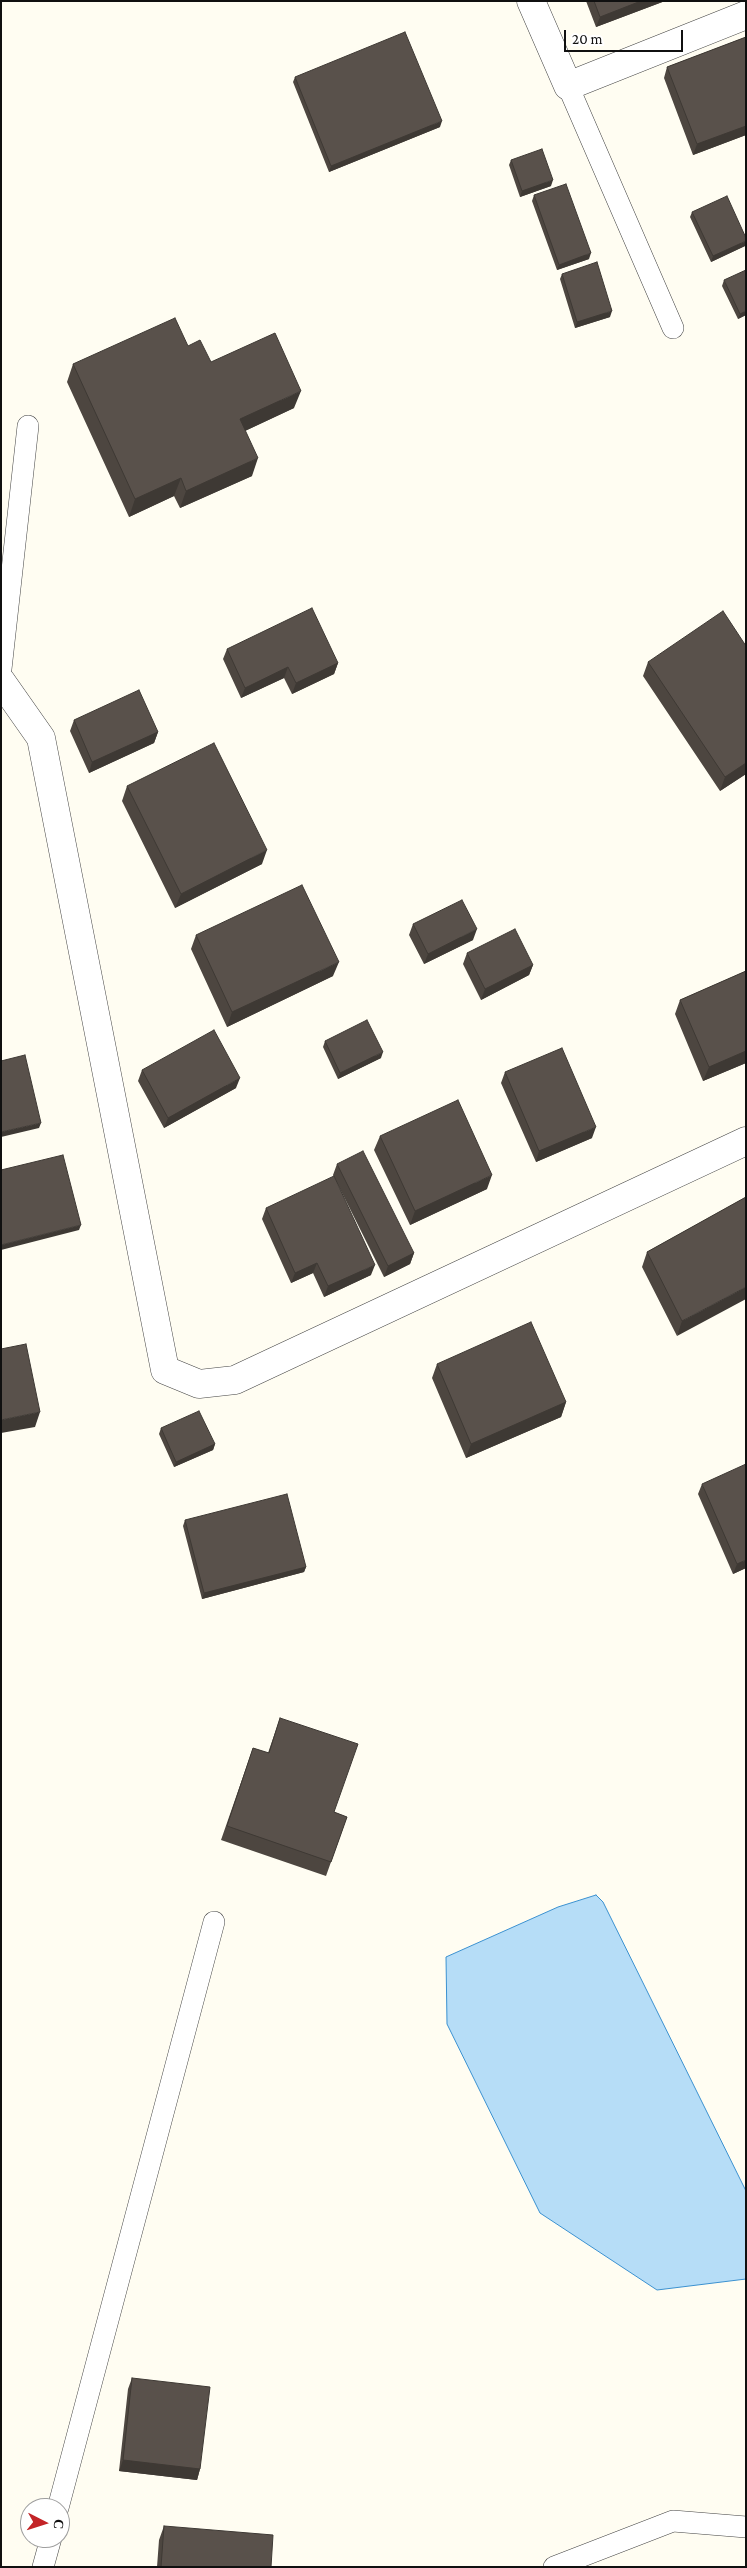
<!DOCTYPE html>
<html>
<head>
<meta charset="utf-8">
<style>
  body { margin:0 }
  #map { position:relative; width:747px; height:2568px; overflow:hidden; background:#fffdf2; font-family:"Crimson Pro",serif }
  canvas { display:block }
  .frame { position:absolute; inset:0; border:2px solid #101010; pointer-events:none }
  .north { position:absolute; left:20px; top:2498px; width:50px; height:50px; box-sizing:border-box; background:#fff; border:1px solid #9f9f9f; border-radius:50%; rotate:95deg; font-size:14px; font-weight:700; line-height:20px; text-align:center; color:#101010 }
  .north::after { content:''; display:block; margin:auto; width:18px; height:22px; background:#c32427; clip-path:polygon(50% 0,100% 100%,50% 72%,0 100%) }
  .scale { position:absolute; left:564px; top:30px; width:119px; height:22px; box-sizing:border-box; border:2px solid #101010; border-top:0; padding-left:6px; font-size:15px; line-height:18px; white-space:nowrap; color:#101010; -webkit-text-stroke:4px #fff; paint-order:stroke }
</style>
</head>
<body>
<div id="map">
<canvas width="747" height="2568"></canvas>
<div class="frame"></div>
<div class="north">С</div>
<div class="scale">20 m</div>
</div>
<script>
const ctx = document.querySelector('canvas').getContext('2d');
ctx.lineJoin = 'round';
function paint(path, color) { ctx.fillStyle = color; ctx.fill(path, 'evenodd'); }
const poly = rows => new Path2D(rows.map(r => 'M' + r).join(''));
function strokePath(path, color, width, dash) { ctx.strokeStyle = color; ctx.lineWidth = width; ctx.lineCap = dash ? 'butt' : 'round'; ctx.setLineDash(dash || []); ctx.stroke(path); }
const water = poly([
  [596,1895,603,1902,746,2191,746,2279,657,2290,540,2213,447,2024,446,1957,558,1907,596,1895]
]);
paint(water, '#b6ddf7');
strokePath(water, '#3b91d0', 1);
const lane = poly([
  [568,86,673,328],
  [1,669,28,426],
  [58,2508,214,1922],
  [43,2567,51,2538],
  [554,2567,673,2521,746,2527]
]);
const street = poly([
  [531,1,568,86,746,15],
  [1,681,41,738,165,1370,199,1384,235,1380,746,1141]
]);
strokePath(lane, '#434343', 22);
strokePath(street, '#434343', 29);
strokePath(lane, '#fff', 21);
strokePath(street, '#fff', 28);
paint(poly([
  [586,1,665,1,596,27],
  [746,37,746,135,693,155,664,78,667,67],
  [295,77,440,127,329,172,293,82],
  [511,160,551,186,520,197,509,165],
  [534,195,589,259,557,270,532,201],
  [692,212,745,246,711,262,690,217],
  [562,274,610,317,575,328,560,279],
  [724,280,746,315,738,319,722,286],
  [188,346,211,362,294,408,245,431,252,476,180,508,174,496,129,517,67,382,73,364],
  [746,646,746,774,720,791,643,676,648,662],
  [227,649,338,663,334,674,292,694,284,678,241,698,223,659],
  [74,720,158,732,154,743,89,773,70,731],
  [127,786,262,864,175,908,122,801],
  [413,924,473,940,424,964,409,935],
  [196,935,333,976,227,1027,191,949],
  [467,953,533,965,529,975,481,1000,463,964],
  [746,971,746,1063,703,1081,675,1014,680,1000],
  [325,1041,381,1058,338,1079,323,1047],
  [142,1070,236,1088,164,1128,138,1081],
  [505,1072,592,1138,536,1162,501,1083],
  [380,1136,487,1189,410,1225,374,1150],
  [337,1164,414,1253,410,1264,384,1277,333,1175],
  [746,1197,677,1336,642,1267,647,1252],
  [266,1208,371,1275,324,1297,313,1273,291,1283,262,1219],
  [437,1364,566,1402,561,1417,466,1458,432,1378],
  [161,1428,215,1444,213,1450,174,1467,159,1434],
  [702,1484,746,1568,733,1574,698,1494],
  [185,1520,306,1567,304,1572,202,1599,183,1526],
  [280,1718,334,1812,347,1817,326,1876,221,1840,253,1748,268,1753],
  [132,2378,200,2469,197,2480,119,2471,128,2389],
  [164,2526,271,2567,157,2567,159,2540]
]), '#4d4640');
paint(poly([
  [641,1,665,1,596,27,600,17],
  [442,121,440,127,329,172,331,166],
  [746,126,746,135,693,155,697,144],
  [553,180,551,186,520,197,522,191],
  [746,241,745,246,711,262,713,256],
  [591,253,589,259,557,270,559,265],
  [612,311,610,317,575,328,577,322],
  [746,311,746,315,738,319,740,314],
  [301,391,294,408,234,436,240,419],
  [258,458,252,476,180,508,186,491],
  [181,478,174,496,129,517,135,499],
  [338,663,334,674,292,694,296,683],
  [288,667,284,678,241,698,245,688],
  [158,732,154,743,89,773,92,762],
  [746,763,746,774,720,791,725,777],
  [267,850,262,864,175,908,181,894],
  [477,929,473,940,424,964,428,954],
  [339,962,333,976,227,1027,232,1012],
  [533,965,529,975,481,1000,485,989],
  [746,1051,746,1063,703,1081,709,1067],
  [383,1052,381,1058,338,1079,340,1073],
  [240,1078,236,1088,164,1128,168,1118],
  [41,1123,39,1128,1,1137,1,1132],
  [596,1127,592,1138,536,1162,539,1151],
  [492,1175,487,1189,410,1225,415,1211],
  [81,1225,79,1230,1,1250,1,1245],
  [414,1253,410,1264,384,1277,388,1266],
  [317,1263,313,1273,291,1283,295,1273],
  [375,1265,371,1275,324,1297,328,1286],
  [746,1287,746,1299,677,1336,682,1321],
  [566,1402,561,1417,466,1458,471,1444],
  [40,1412,35,1427,1,1433,1,1420],
  [215,1444,213,1450,174,1467,176,1462],
  [746,1560,746,1568,733,1574,737,1564],
  [306,1567,304,1572,202,1599,204,1593],
  [123,2460,200,2469,197,2480,119,2471]
]), '#3e3934');
const building = poly([
  [594,1,641,1,600,17,594,1],
  [405,32,442,121,331,166,295,77,405,32],
  [746,37,746,126,697,144,667,67,746,37],
  [542,149,553,180,522,191,511,160,542,149],
  [566,184,591,253,559,265,534,195,566,184],
  [727,196,746,238,746,241,713,256,692,212,727,196],
  [597,262,612,311,577,322,562,274,597,262],
  [746,270,746,311,740,314,724,280,746,270],
  [175,318,188,346,200,340,211,362,275,333,301,391,240,419,258,458,186,491,181,478,135,499,73,364,175,318],
  [312,608,338,663,296,683,288,667,245,688,227,649,312,608],
  [723,611,746,646,746,763,725,777,648,662,723,611],
  [139,690,158,732,92,762,74,720,139,690],
  [214,743,267,850,181,894,127,786,214,743],
  [302,885,339,962,232,1012,196,935,302,885],
  [462,900,477,929,428,954,413,924,462,900],
  [515,929,533,965,485,989,467,953,515,929],
  [746,971,746,1051,709,1067,680,1000,746,971],
  [367,1020,383,1052,340,1073,325,1041,367,1020],
  [214,1030,240,1078,168,1118,142,1070,214,1030],
  [562,1048,596,1127,539,1151,505,1072,562,1048],
  [25,1055,41,1123,1,1132,1,1061,25,1055],
  [458,1100,492,1175,415,1211,380,1136,458,1100],
  [363,1151,414,1253,388,1266,337,1164,363,1151],
  [63,1155,81,1225,1,1245,1,1170,63,1155],
  [334,1176,375,1265,328,1286,317,1263,295,1273,266,1208,334,1176],
  [746,1197,746,1287,682,1321,647,1252,746,1197],
  [531,1322,566,1402,471,1444,437,1364,531,1322],
  [26,1344,40,1412,1,1420,1,1349,26,1344],
  [199,1411,215,1444,176,1462,161,1428,199,1411],
  [746,1464,746,1560,737,1564,702,1484,746,1464],
  [287,1494,306,1567,204,1593,185,1520,287,1494],
  [280,1718,358,1744,334,1812,347,1817,331,1862,227,1826,253,1748,269,1753,280,1718],
  [132,2378,210,2387,200,2469,123,2460,132,2378],
  [164,2526,273,2535,271,2567,161,2567,164,2526]
]);
paint(building, '#59514b');
strokePath(building, '#3e3934', 1);
</script>
</body>
</html>
